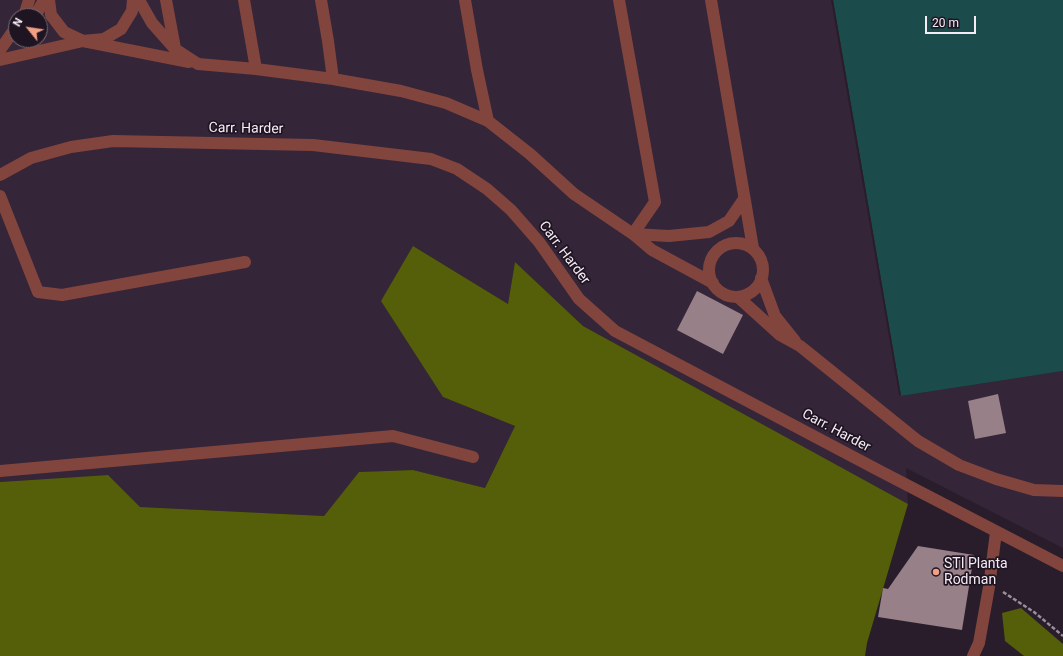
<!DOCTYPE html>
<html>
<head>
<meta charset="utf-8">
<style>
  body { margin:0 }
  #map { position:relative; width:1063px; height:656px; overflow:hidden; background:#291d2b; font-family:Roboto,sans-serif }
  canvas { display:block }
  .north { position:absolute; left:8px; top:8px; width:40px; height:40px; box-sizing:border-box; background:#1f1421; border:1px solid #756a76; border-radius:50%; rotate:300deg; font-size:11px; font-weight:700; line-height:16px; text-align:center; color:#f5ecf6 }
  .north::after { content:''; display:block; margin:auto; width:14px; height:18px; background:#f39f85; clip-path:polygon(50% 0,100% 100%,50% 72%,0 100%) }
  .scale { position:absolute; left:925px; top:16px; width:51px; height:18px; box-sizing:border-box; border:2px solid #f5ecf6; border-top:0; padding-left:5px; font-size:12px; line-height:14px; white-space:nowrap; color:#f5ecf6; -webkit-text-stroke:3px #1f1421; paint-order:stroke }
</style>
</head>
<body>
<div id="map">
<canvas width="1063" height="656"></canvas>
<div class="north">N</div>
<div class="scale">20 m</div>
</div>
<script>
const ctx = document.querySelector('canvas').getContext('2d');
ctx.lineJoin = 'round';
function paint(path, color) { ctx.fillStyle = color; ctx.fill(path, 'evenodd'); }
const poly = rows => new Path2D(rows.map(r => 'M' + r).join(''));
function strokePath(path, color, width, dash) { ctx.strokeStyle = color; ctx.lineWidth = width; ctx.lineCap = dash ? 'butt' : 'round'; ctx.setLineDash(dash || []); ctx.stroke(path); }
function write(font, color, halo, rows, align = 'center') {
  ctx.font = font + ' Roboto,sans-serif'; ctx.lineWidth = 3.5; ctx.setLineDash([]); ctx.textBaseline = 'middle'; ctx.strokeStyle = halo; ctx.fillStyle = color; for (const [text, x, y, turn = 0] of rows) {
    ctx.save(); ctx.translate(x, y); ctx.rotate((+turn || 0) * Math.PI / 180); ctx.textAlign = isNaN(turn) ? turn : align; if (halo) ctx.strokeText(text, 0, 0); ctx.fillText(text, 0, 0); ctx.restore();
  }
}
paint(poly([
  [0,0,833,0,901,396,1063,371,1063,548,906,468,908,504,583,326,515,262,508,304,413,246,443,397,515,426,485,488,413,470,359,472,324,516,140,507,107,475,0,482],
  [16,16,40,16,40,40,16,40]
]), '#352538');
paint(poly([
  [413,246,508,304,515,262,583,326,908,504,867,643,865,656,0,656,0,482,108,475,140,507,324,516,359,472,413,470,485,488,515,426,443,397,381,301],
  [1021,608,1063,644,1063,656,1024,656,1005,641,1002,613]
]), '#555e08');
paint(poly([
  [833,0,1063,0,1063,371,901,396]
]), '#1c4b4c');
paint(poly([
  [831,0,833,0,901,396,899,395]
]), '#291d2b');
paint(poly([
  [697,291,743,315,723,354,677,330],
  [998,394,1006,433,975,439,968,401],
  [918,546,974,555,962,630,878,617,883,588,888,589]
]), '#978087');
strokePath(poly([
  [1003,592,1034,612,1063,636]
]), '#998f9b', 2.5, [4, 2]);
strokePath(poly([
  [49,0,51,15,64,32,83,41,104,39,121,29,132,11,133,0],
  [139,0,152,23,175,49,198,64,256,69,333,79,401,91,446,103,488,121,530,154,574,194,633,234,652,250,713,283],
  [166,0,175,48],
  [244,0,256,69],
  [321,0,328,41,333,79],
  [465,0,477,70,488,121],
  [619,0,655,202,633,234],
  [711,0,753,248],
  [24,16,29,0],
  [35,16,44,0],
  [0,50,16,27],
  [0,60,83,41,189,62],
  [0,175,31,158,71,147,113,141,313,145,431,159,457,169,487,189,511,210,539,242,579,299,615,331,878,470,1063,566],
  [0,196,38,292,62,295,245,262],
  [633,234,669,236,709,232,729,221,744,199],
  '709 270a27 27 0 1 1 54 0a27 27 0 1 1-54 0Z',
  [761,278,775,316,795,341],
  [738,297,780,335,800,346,918,441,959,465,996,479,1034,490,1063,491],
  [0,471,393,436,473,457],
  [973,656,979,643,989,587,996,532]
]), '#81453e', 12);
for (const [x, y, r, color] of [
  [936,572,4,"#f39f85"]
]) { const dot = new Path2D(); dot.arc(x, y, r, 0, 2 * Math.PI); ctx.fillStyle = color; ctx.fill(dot); strokePath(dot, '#1f1421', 1.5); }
write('14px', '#f5ecf6', '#1f1421', [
  ["Carr. Harder",246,129,1],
  ["Carr. Harder",564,253,53],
  ["Carr. Harder",836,431,28]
]);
write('14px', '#f5ecf6', '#1f1421', [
  ["STI Planta",944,564],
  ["Rodman",944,580]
], 'left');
</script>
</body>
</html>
